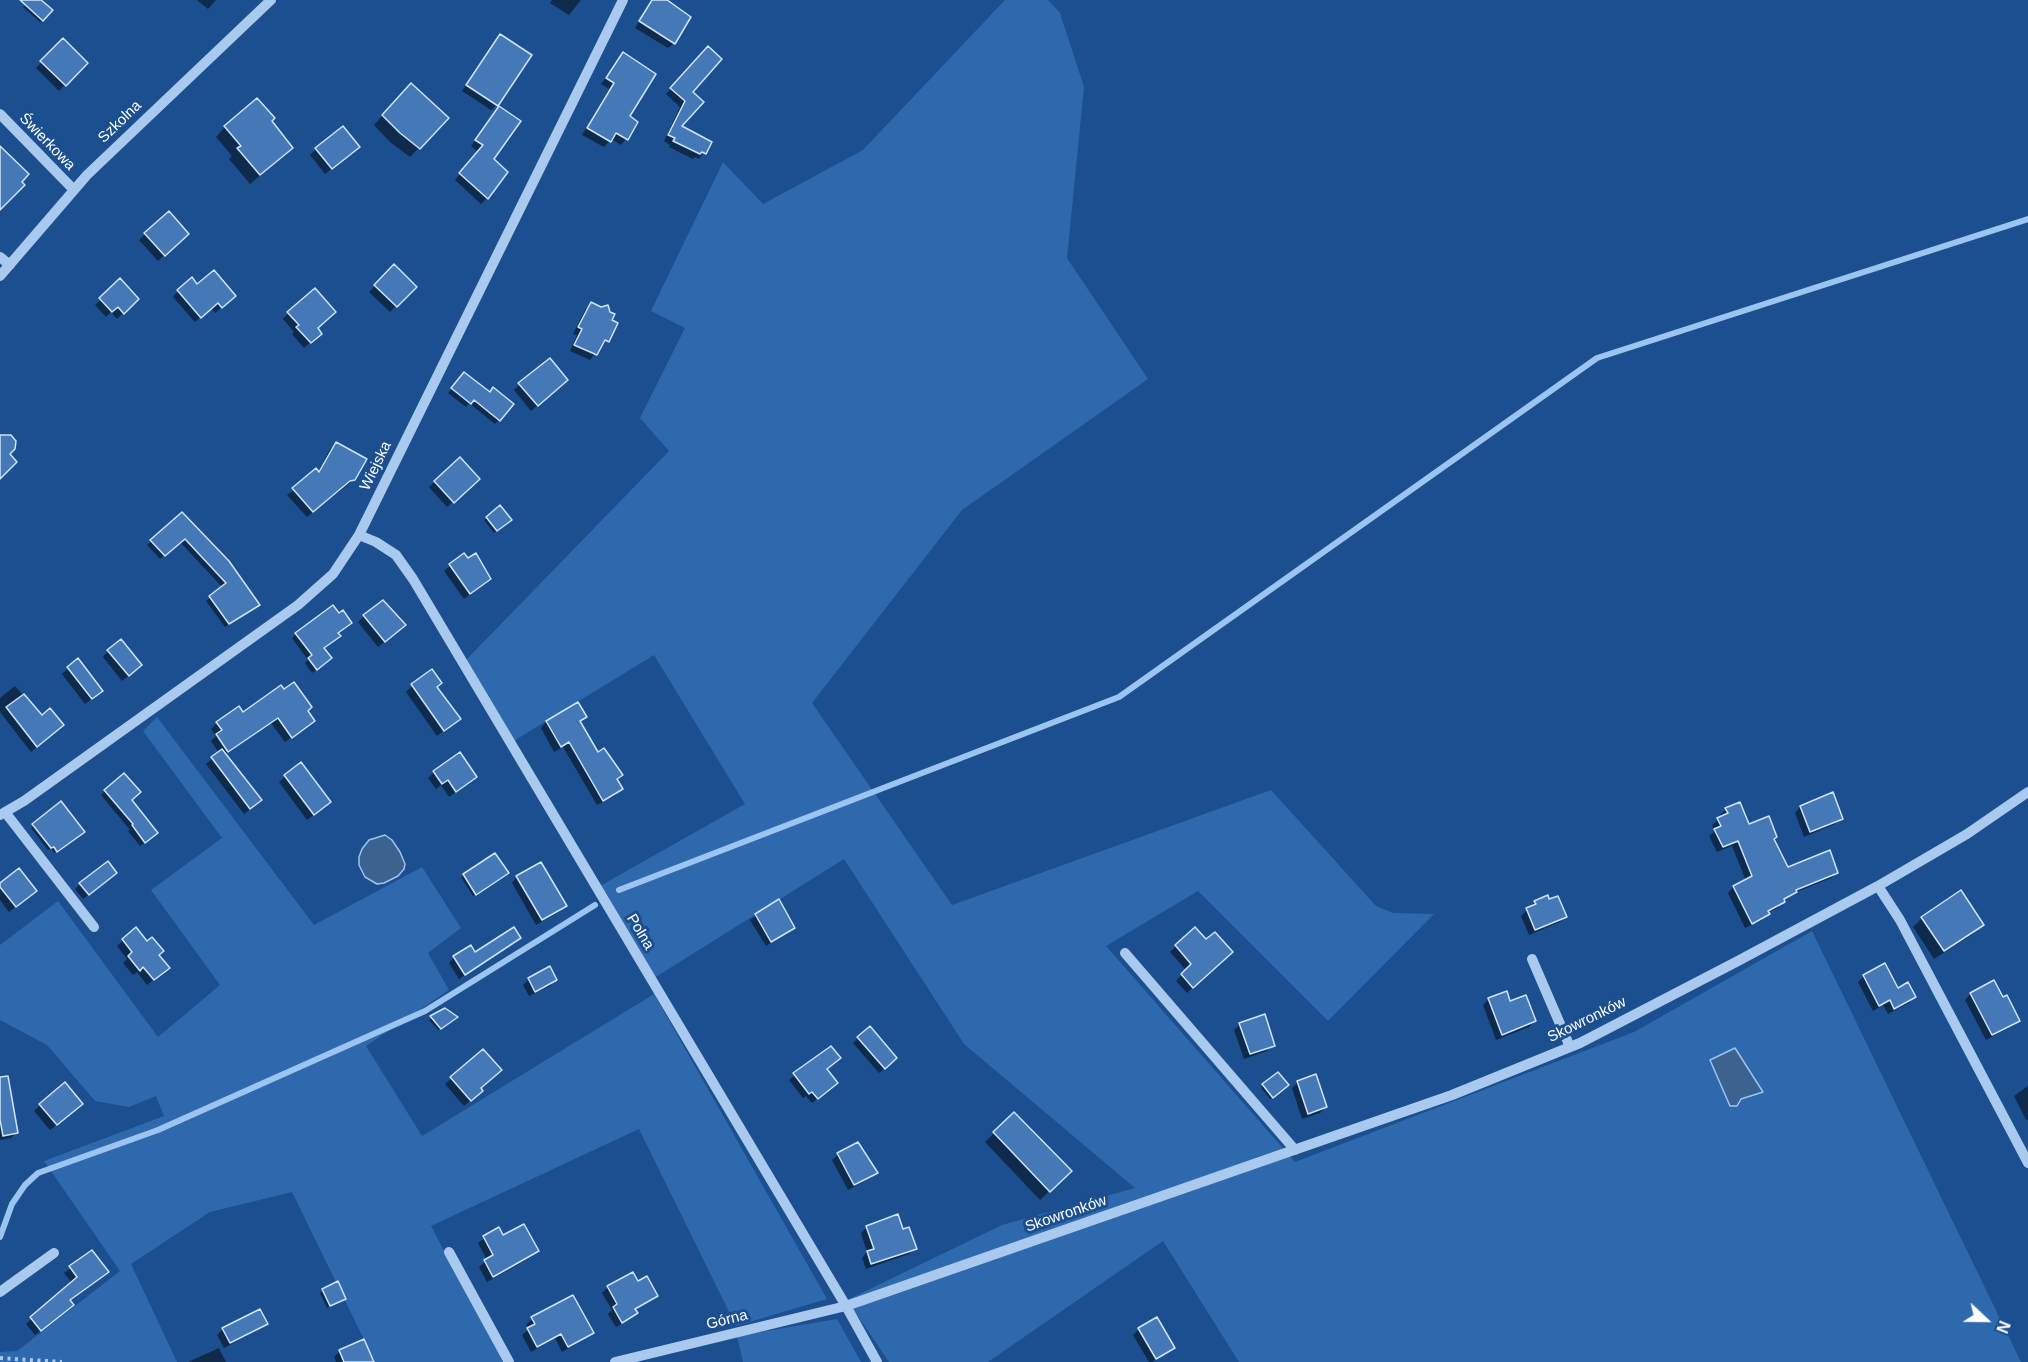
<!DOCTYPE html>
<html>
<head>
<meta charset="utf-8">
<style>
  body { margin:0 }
  #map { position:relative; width:2028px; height:1362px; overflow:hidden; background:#1b4f8f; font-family:Helvetica,sans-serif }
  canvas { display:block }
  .north { position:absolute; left:1956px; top:1290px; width:60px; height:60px; -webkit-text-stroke:4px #1b4f8f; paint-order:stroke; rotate:112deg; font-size:16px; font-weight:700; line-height:24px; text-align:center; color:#fff }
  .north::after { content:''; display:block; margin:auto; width:21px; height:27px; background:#fff; clip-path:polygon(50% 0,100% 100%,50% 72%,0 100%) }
</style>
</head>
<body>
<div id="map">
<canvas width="2028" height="1362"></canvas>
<div class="north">N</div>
</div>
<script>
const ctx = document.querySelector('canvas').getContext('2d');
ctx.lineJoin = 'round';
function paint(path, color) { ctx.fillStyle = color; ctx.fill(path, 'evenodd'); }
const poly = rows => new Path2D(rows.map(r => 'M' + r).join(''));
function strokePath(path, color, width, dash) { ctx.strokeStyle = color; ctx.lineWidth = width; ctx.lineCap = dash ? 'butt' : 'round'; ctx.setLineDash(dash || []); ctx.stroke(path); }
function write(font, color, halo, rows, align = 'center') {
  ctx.font = font + ' Helvetica,sans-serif'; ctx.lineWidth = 6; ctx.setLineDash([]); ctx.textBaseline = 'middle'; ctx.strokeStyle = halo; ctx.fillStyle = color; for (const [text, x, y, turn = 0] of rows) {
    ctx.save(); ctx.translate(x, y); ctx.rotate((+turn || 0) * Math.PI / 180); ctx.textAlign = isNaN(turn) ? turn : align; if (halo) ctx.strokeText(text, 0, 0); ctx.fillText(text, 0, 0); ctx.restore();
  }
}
paint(poly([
  [1005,0,1048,0,1060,13,1084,87,1067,258,1148,379,962,510,812,703,952,905,1271,790,1376,906,1393,913,1434,914,1328,1021,1198,891,1106,946,1295,1162,1634,1032,1812,931,2021,1362,1239,1362,1163,1241,988,1362,889,1362,847,1300,1002,1225,1135,1188,964,1044,844,859,651,980,600,886,745,804,654,655,512,742,466,660,669,451,640,418,685,328,651,311,723,162,763,204,863,150],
  [157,717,314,925,422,867,461,928,428,953,449,990,366,1046,422,1136,654,994,827,1299,736,1326,639,1129,431,1226,503,1362,375,1362,292,1192,210,1212,131,1264,177,1362,0,1362,0,1352,17,1351,120,1271,44,1161,164,1116,156,1096,129,1107,95,1101,47,1045,0,1020,0,945,58,901,158,1037,220,985,151,890,222,838,143,731],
  [837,1319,861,1362,743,1362,737,1336]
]), '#2e69ad');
const water = poly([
  [385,835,392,840,400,852,405,864,404,869,398,876,384,883,377,884,365,877,359,865,359,857,362,849,369,840,385,835],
  [1735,1048,1763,1092,1741,1099,1737,1106,1730,1106,1710,1060,1735,1048]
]);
paint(water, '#3c6290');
strokePath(water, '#9cc4f0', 1.5);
paint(poly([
  [30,0,39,0,51,11,40,22,23,7],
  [197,0,216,0,208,9],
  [552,0,581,0,569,15,550,3],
  [652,0,665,0,674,43,668,48,635,28],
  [63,40,86,63,59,91,36,68],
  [495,42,496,105,491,110,462,91],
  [624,54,628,117,626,139,621,145,611,139,604,147,582,135,609,89,601,84],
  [702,54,680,127,710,142,699,159,695,157,693,159,669,147,670,145,664,141,680,107,666,94],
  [402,94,447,118,410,157,390,142,374,125],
  [494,114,487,198,481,204,455,180,478,152,471,146],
  [270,121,282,157,250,184,229,159,232,156,216,137,225,127],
  [316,149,352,153,325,174,310,155],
  [145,234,181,239,158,261,139,240],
  [394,266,415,287,390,312,369,292],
  [120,281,137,299,117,319,111,312,106,317,95,305],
  [178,291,228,302,215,313,211,308,195,322,173,297],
  [591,304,607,341,600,346,590,360,570,351,577,335,573,334,585,310],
  [288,313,314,339,304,348,292,334,294,332,283,319],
  [460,379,499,420,495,424,469,403,466,407,448,393],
  [519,385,561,386,531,411,514,390],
  [336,444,354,480,307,517,287,495,318,472,330,449],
  [435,482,472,485,447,507,429,487],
  [182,514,254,609,225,627,206,601,223,588,180,542,160,559,147,545],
  [487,518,507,522,494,533,484,520],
  [464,555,489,579,464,599,444,571],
  [338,615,335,640,323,649,326,662,312,673,305,663,308,660,292,638,296,634],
  [364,616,398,631,378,647,358,622],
  [108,651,134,671,122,681,103,657],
  [77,660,96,696,85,704,62,674],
  [15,686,42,717,56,730,31,752,0,712,0,698],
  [412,686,436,687,459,719,437,736,406,692],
  [578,704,586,717,580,723,598,754,621,775,616,780,621,789,616,795,597,805,563,747,554,752,541,728,546,722],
  [306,711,307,726,285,742,271,723,225,755,254,806,244,814,206,764,219,753,211,741,216,736,211,729,217,723,243,715],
  [300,764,323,808,307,820,279,782],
  [434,772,475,777,449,797,441,785,436,789,428,778],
  [105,791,130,800,151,838,140,846,128,831,130,830,101,795],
  [1800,807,1841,818,1835,824,1804,837,1795,813],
  [1726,809,1773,840,1788,869,1837,872,1831,878,1794,893,1783,901,1778,908,1767,913,1762,920,1745,928,1728,893,1733,887,1746,881,1732,846,1717,852,1709,836,1715,831,1712,825,1721,818,1720,815],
  [33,825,81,835,54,853,51,848,48,850,31,828],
  [495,855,505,876,473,896,461,877],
  [517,877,565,906,559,912,536,925,512,883],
  [110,878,83,899,75,889,80,884],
  [0,885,29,897,9,912,0,900],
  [778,901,794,928,766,946,750,920],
  [1535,902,1566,917,1560,922,1529,935,1521,916],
  [1922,918,1982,925,1973,934,1934,959,1913,927],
  [136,929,158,955,162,973,147,985,137,972,133,975,123,963,127,959,117,946],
  [1195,929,1225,958,1187,993,1176,981,1186,970,1170,952],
  [519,938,459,979,449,963,454,957,475,954],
  [1864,976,1897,990,1914,997,1909,1003,1888,1014,1883,1005,1873,1011,1858,982],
  [529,979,555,980,550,986,529,996,523,985],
  [1993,982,2002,999,2018,1020,2012,1026,1986,1040,1965,1000,1970,994],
  [1489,999,1535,1021,1529,1027,1496,1040,1483,1005],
  [445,1010,453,1019,438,1030,429,1020],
  [1240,1024,1273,1045,1267,1051,1244,1059,1234,1030],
  [858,1038,890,1063,879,1073,853,1043],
  [831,1048,825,1070,830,1088,812,1103,806,1096,803,1098,789,1080],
  [483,1051,479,1088,475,1097,464,1106,445,1084],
  [1298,1082,1326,1107,1320,1113,1302,1119,1292,1088],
  [1263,1085,1285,1088,1270,1099,1261,1088],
  [2028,1086,2028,1119,2026,1120,2014,1096],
  [0,1101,16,1133,11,1138,0,1140],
  [40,1105,75,1110,50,1130,34,1111],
  [1014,1114,1070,1171,1040,1200,985,1142],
  [838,1155,876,1173,870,1178,848,1190,832,1160],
  [867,1227,902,1231,915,1248,909,1254,866,1269,862,1258,867,1252,861,1233],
  [498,1229,502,1237,537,1251,531,1257,487,1282,479,1267,487,1260,478,1243],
  [91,1252,107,1272,69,1301,66,1310,35,1335,26,1324,72,1283,64,1273],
  [638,1283,657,1295,634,1311,636,1313,630,1319,616,1327,608,1314,612,1310,602,1293,608,1287],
  [323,1290,344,1299,327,1308,320,1293],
  [532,1319,592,1333,586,1338,562,1352,555,1338,531,1352,522,1335,529,1329,526,1325],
  [266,1323,260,1329,224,1348,217,1335,223,1329],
  [1139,1329,1173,1347,1167,1353,1152,1362,1149,1362,1133,1335],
  [219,1348,226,1362,188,1362],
  [340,1351,372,1362,336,1362,334,1357]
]), '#0007');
strokePath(poly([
  [619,890,1119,697,1597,358,2028,219],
  [0,1237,12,1204,25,1185,38,1173,158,1130,425,1011,595,905]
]), '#9cc4f0', 6);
const building = poly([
  [20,0,41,0,53,10,43,21,20,0],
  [652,0,667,0,691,17,675,44,639,21,652,0],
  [500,34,532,55,498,106,466,85,500,34],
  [63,38,88,63,66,86,40,61,63,38],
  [708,46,722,59,693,92,704,102,682,126,712,142,706,154,702,152,700,154,673,141,675,138,668,135,685,101,670,88,708,46],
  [623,52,656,74,630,116,638,122,628,140,616,133,611,142,587,128,614,83,606,78,623,52],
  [411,83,449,118,420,149,400,133,382,115,411,83],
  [257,98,275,118,272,121,293,148,260,175,237,148,241,146,224,126,257,98],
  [499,106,521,121,494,159,508,172,488,199,459,173,483,145,475,140,499,106],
  [343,126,360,147,332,169,315,148,343,126],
  [0,146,29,174,22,182,25,185,0,210,0,146],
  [169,211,189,234,165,256,144,233,169,211],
  [394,264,417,287,397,307,374,285,394,264],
  [214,270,236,296,222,308,218,303,201,318,177,290,192,277,197,284,214,270],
  [120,278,139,299,124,314,118,307,112,312,99,298,120,278],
  [315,288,336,312,318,328,322,334,311,343,296,327,299,325,287,312,315,288],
  [591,302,601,307,608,305,610,312,615,314,612,320,618,323,609,342,605,340,597,355,574,345,582,329,578,327,591,302],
  [550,358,568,380,538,406,518,383,550,358],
  [464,372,490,392,493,387,514,404,500,421,474,400,471,404,451,388,464,372],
  [0,435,11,435,16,441,15,449,10,454,17,462,0,479,0,435],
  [336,442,367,459,355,480,350,481,313,512,292,488,316,468,319,472,336,442],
  [460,457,480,479,454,503,434,481,460,457],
  [500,505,512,520,497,531,486,517,500,505],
  [182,512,229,561,260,605,229,624,209,596,226,583,185,539,165,556,150,540,182,512],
  [464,553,468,558,476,553,491,579,470,594,449,564,464,553],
  [383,600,406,625,385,642,363,615,383,600],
  [333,605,339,613,343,610,352,623,338,633,341,636,324,648,332,658,317,670,308,658,312,655,295,633,333,605],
  [121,639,142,665,129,676,107,650,121,639],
  [78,658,103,691,92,699,67,667,78,658],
  [432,669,442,683,437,687,461,719,444,731,411,684,432,669],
  [294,682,312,707,308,711,315,721,292,738,278,718,228,752,216,734,222,730,216,722,239,706,243,712,281,685,284,689,294,682],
  [24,694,42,715,50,708,64,725,37,747,6,707,24,694],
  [578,702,587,717,580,721,598,752,604,748,623,775,617,779,623,789,603,801,569,742,561,747,546,721,578,702],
  [222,749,262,800,250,809,211,757,222,749],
  [460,752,477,777,456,792,448,780,442,784,433,771,460,752],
  [301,762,331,802,314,815,284,775,301,762],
  [124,773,141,792,132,800,158,833,145,843,132,825,133,824,104,790,124,773],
  [1833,792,1843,819,1810,832,1800,806,1833,792],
  [61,801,85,832,57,852,54,847,51,848,32,824,61,801],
  [1740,802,1749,824,1769,816,1777,837,1774,839,1788,867,1830,850,1838,873,1796,890,1797,892,1784,899,1785,902,1768,911,1770,914,1752,924,1733,886,1752,876,1738,841,1723,847,1714,829,1721,826,1717,818,1728,813,1725,808,1740,802],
  [495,853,509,873,476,895,463,874,495,853],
  [108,861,117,873,89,895,79,883,108,861],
  [541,862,567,906,542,920,516,876,541,862],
  [19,868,37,891,16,907,0,887,0,883,19,868],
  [1961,890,1984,925,1944,951,1921,917,1961,890],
  [1548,895,1549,899,1558,896,1567,917,1535,930,1526,908,1536,904,1534,901,1548,895],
  [779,899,795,928,771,942,755,914,779,899],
  [136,927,147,941,152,937,164,951,159,955,170,968,154,980,143,967,140,971,128,956,132,952,122,939,136,927],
  [514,927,521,938,465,975,453,956,471,945,475,952,514,927],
  [1195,927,1206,939,1215,932,1233,952,1193,988,1181,974,1191,964,1175,945,1195,927],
  [1885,963,1898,988,1908,982,1916,997,1894,1009,1890,1000,1879,1006,1863,975,1885,963],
  [550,966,557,980,535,992,528,978,550,966],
  [1994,980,2003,997,2007,995,2020,1021,1992,1035,1970,993,1994,980],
  [1507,991,1510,1001,1526,995,1536,1021,1502,1035,1488,998,1507,991],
  [445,1008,458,1017,441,1029,430,1016,445,1008],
  [1265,1014,1275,1046,1250,1054,1239,1023,1265,1014],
  [870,1026,897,1058,885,1069,857,1037,870,1026],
  [831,1046,841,1058,827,1069,838,1083,818,1099,812,1092,809,1094,793,1073,831,1046],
  [483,1049,502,1070,481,1088,483,1091,471,1101,450,1077,483,1049],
  [1278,1072,1289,1085,1273,1098,1262,1084,1278,1072],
  [1316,1074,1327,1107,1308,1114,1297,1081,1316,1074],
  [8,1076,18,1133,3,1136,0,1120,0,1077,8,1076],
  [65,1082,83,1104,57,1125,39,1104,65,1082],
  [1014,1112,1072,1171,1050,1192,993,1132,1014,1112],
  [858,1142,878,1173,854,1185,837,1153,858,1142],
  [898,1214,903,1229,909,1227,917,1249,871,1264,867,1251,874,1249,866,1226,898,1214],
  [524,1224,539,1251,493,1277,484,1260,493,1255,483,1236,499,1227,503,1235,524,1224],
  [92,1250,109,1272,70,1300,74,1305,41,1331,30,1317,77,1277,69,1266,92,1250],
  [633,1272,638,1281,647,1276,658,1296,635,1309,638,1313,622,1323,613,1307,617,1304,607,1286,633,1272],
  [338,1281,346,1299,330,1306,322,1289,338,1281],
  [573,1295,594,1333,568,1347,561,1334,537,1347,527,1328,535,1324,531,1317,573,1295],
  [260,1309,268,1324,230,1343,222,1328,260,1309],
  [1157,1317,1175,1348,1156,1359,1138,1328,1157,1317],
  [364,1339,374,1362,344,1362,339,1350,364,1339]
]);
paint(building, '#4478b7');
strokePath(building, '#cfe3fa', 1.5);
strokePath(poly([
  [0,1358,62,1362]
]), '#a9c9ee', 4, [3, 4.5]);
strokePath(poly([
  [0,114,74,190],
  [0,257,10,265],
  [0,276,87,175,271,0],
  [359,535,376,542,396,555,413,579,846,1306,877,1362],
  [5,812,94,927],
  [0,815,24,801,298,605,333,574,359,535,623,0],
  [1878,886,1900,920,2028,1163],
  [1125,953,1295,1150],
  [1532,959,1570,1047],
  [449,1252,509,1362],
  [0,1292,54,1253],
  [615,1362,846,1306,1452,1095,1580,1043,1736,962,1878,886,1967,834,2028,792]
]), '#a9c9ee', 10);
write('15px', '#fff', '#1b4f8f', [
  ["Szkolna",120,122,-44],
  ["Świerkowa",47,142,46],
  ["Wiejska",376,466,-64],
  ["Polna",640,932,59],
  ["Skowronków",1587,1020,-26],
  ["Skowronków",1066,1214,-19],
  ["Górna",727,1320,-14]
]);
</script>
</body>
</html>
